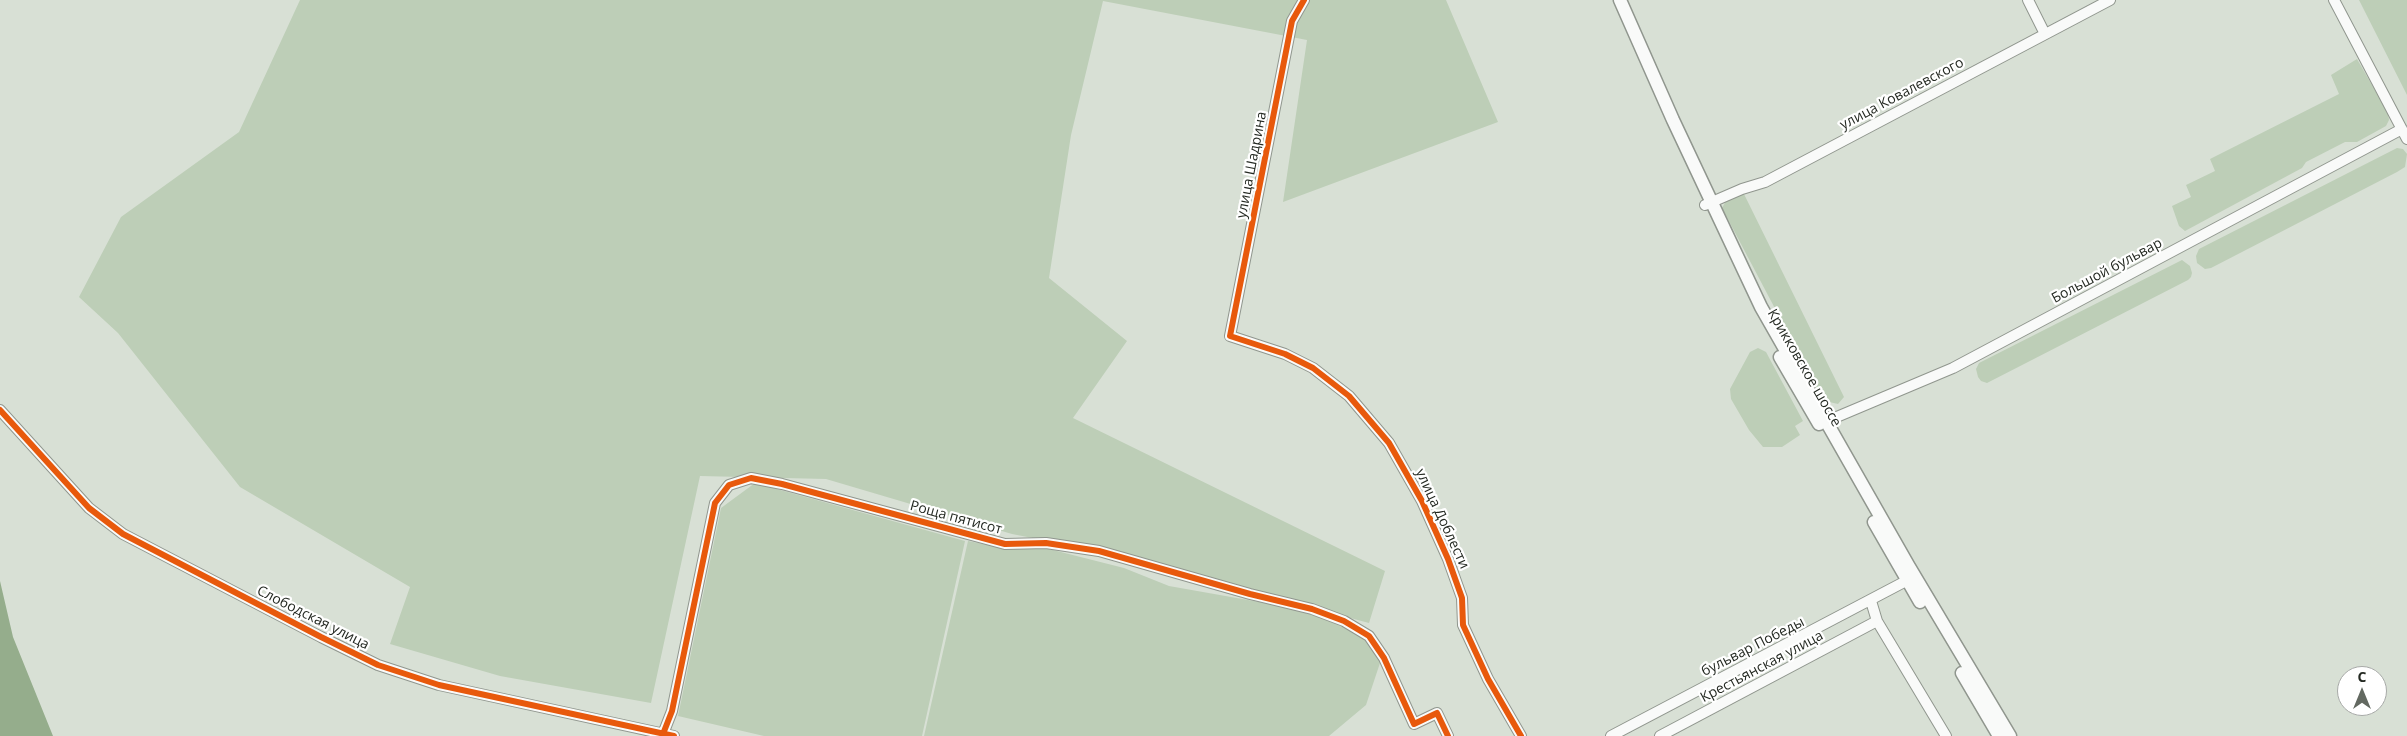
<!DOCTYPE html>
<html>
<head>
<meta charset="utf-8">
<style>
  body { margin:0 }
  #map { position:relative; width:2407px; height:736px; overflow:hidden; background:#d8e0d5; font-family:"Open Sans",sans-serif }
  canvas { display:block }
  .north { position:absolute; left:2337px; top:666px; width:50px; height:50px; box-sizing:border-box; background:#fff; border:1px solid #a7a9a7; border-radius:50%; rotate:0deg; font-size:14px; font-weight:700; line-height:20px; text-align:center; color:#242922 }
  .north::after { content:''; display:block; margin:auto; width:18px; height:22px; background:#636961; clip-path:polygon(50% 0,100% 100%,50% 72%,0 100%) }
</style>
</head>
<body>
<div id="map">
<canvas width="2407" height="736"></canvas>
<div class="north">С</div>
</div>
<script>
const ctx = document.querySelector('canvas').getContext('2d');
ctx.lineJoin = 'round';
function paint(path, color) { ctx.fillStyle = color; ctx.fill(path, 'evenodd'); }
const poly = rows => new Path2D(rows.map(r => 'M' + r).join(''));
function strokePath(path, color, width, dash) { ctx.strokeStyle = color; ctx.lineWidth = width; ctx.lineCap = dash ? 'butt' : 'round'; ctx.setLineDash(dash || []); ctx.stroke(path); }
function write(font, color, halo, rows, align = 'center') {
  ctx.font = font + ' "Open Sans",sans-serif'; ctx.lineWidth = 4.5; ctx.setLineDash([]); ctx.textBaseline = 'middle'; ctx.strokeStyle = halo; ctx.fillStyle = color; for (const [text, x, y, turn = 0] of rows) {
    ctx.save(); ctx.translate(x, y); ctx.rotate((+turn || 0) * Math.PI / 180); ctx.textAlign = isNaN(turn) ? turn : align; if (halo) ctx.strokeText(text, 0, 0); ctx.fillText(text, 0, 0); ctx.restore();
  }
}
paint(poly([
  [300,0,1446,0,1498,122,1283,202,1307,40,1103,1,1071,135,1049,278,1127,341,1073,418,1385,571,1369,623,1099,551,1012,534,826,479,700,476,651,703,500,676,390,644,410,587,240,487,118,333,79,297,121,217,239,132],
  [2359,0,2407,0,2407,95],
  [2357,59,2388,113,2389,120,2386,126,2357,142,2345,142,2306,162,2302,168,2185,231,2179,226,2172,206,2191,197,2186,185,2215,171,2210,159,2339,94,2331,75],
  [2397,148,2403,149,2407,154,2405,167,2397,172,2211,268,2205,269,2197,263,2196,256,2199,249],
  [1743,192,1844,397,1838,404,1825,401,1819,392,1722,208,1727,199],
  [2182,260,2190,266,2192,273,2191,277,2188,280,1987,383,1981,381,1978,377,1976,369,1979,363],
  [1758,348,1766,352,1803,421,1795,426,1800,435,1782,447,1763,447,1749,430,1731,399,1730,389,1750,352],
  [755,483,965,541,922,736,764,736,678,716,721,508],
  [968,541,1008,549,1045,548,1124,568,1169,586,1282,606,1326,619,1369,640,1381,660,1366,705,1329,736,924,736]
]), '#bdceb7');
paint(poly([
  [0,581,13,637,53,736,0,736]
]), '#95ad8c');
const minor = poly([
  [1304,0,1292,21,1230,336,1285,354,1313,368,1349,396,1389,443,1422,501,1448,559,1462,598,1463,625,1488,679,1521,736],
  [2028,0,2045,34],
  [2334,0,2407,139],
  [1705,205,1742,189,1765,182,2110,0],
  [0,410,89,508,123,534,321,637,378,665,439,685,674,736],
  [1820,424,1953,368,2402,129],
  [1871,601,1877,621,1946,736],
  [663,734,672,711,715,503,729,485,751,478,782,484,1005,544,1046,543,1099,551,1250,594,1312,609,1344,621,1369,636,1384,658,1414,724,1437,713,1448,736],
  [1611,736,1906,581],
  [1660,736,1877,621]
]);
const major = poly([
  [1620,0,1673,120,1761,307,1908,565,2010,736],
  [1780,357,1819,424],
  [1874,522,1920,602],
  [1962,673,1999,736]
]);
strokePath(minor, '#90968e', 12);
strokePath(major, '#90968e', 15);
strokePath(minor, '#f9faf9', 10);
strokePath(major, '#f9faf9', 12);
strokePath(poly([
  [1304,0,1292,21,1230,336,1285,354,1313,368,1349,396,1389,443,1422,501,1448,559,1462,598,1463,625,1488,679,1521,736],
  [0,410,89,508,123,534,321,637,378,665,439,685,674,736],
  [663,734,672,711,715,503,729,485,751,478,782,484,1005,544,1046,543,1099,551,1250,594,1312,609,1344,621,1369,636,1384,658,1414,724,1437,713,1448,736]
]), '#e8590c', 6);
write('14px', '#242922', '#fff', [
  ["улица Ковалевского",1902,94,-28],
  ["улица Шадрина",1252,165,-79],
  ["Большой бульвар",2107,271,-28],
  ["Крикковское шоссе",1804,368,60],
  ["Роща пятисот",956,518,15],
  ["улица Доблести",1442,519,65],
  ["Слободская улица",313,618,27],
  ["бульвар Победы",1753,647,-27],
  ["Крестьянская улица",1762,667,-28]
]);
</script>
</body>
</html>
